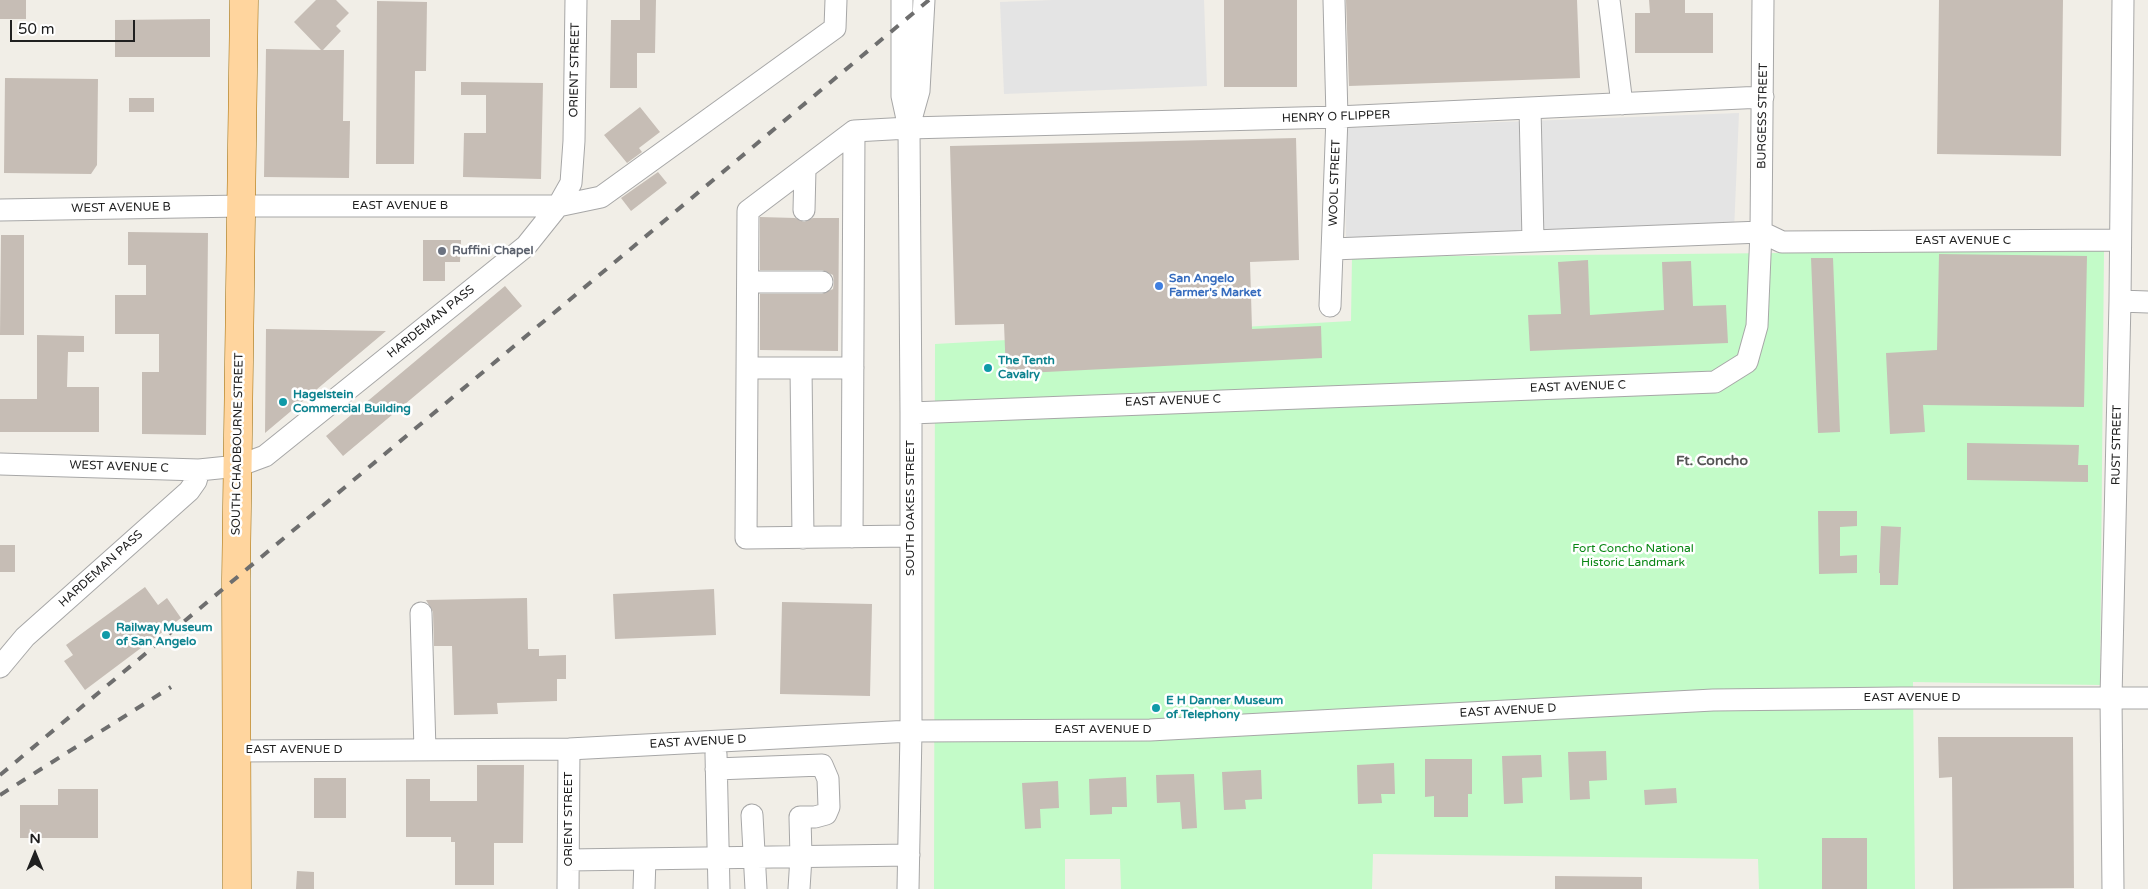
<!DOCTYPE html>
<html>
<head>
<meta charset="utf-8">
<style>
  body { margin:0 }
  #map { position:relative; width:2148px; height:889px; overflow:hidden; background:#f1eee7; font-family:"Varela Round",sans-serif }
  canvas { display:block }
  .north { position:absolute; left:10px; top:829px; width:50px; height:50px; -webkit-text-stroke:4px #fff; paint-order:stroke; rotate:0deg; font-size:14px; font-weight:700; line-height:20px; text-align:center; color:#202020 }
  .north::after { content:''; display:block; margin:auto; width:18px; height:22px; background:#202020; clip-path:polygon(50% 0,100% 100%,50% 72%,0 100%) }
  .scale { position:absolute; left:10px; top:20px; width:125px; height:22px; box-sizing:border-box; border:2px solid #202020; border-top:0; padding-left:6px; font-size:15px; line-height:18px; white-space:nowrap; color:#202020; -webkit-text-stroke:4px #fff; paint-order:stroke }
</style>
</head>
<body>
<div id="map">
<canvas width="2148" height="889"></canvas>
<div class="north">N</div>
<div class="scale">50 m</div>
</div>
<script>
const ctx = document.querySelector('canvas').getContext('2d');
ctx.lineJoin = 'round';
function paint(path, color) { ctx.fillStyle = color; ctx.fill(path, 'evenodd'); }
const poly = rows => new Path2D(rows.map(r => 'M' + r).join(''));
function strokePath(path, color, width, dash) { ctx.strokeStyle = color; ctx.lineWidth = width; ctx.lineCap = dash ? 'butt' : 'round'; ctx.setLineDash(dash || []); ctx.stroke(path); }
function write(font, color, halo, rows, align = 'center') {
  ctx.font = font + ' "Varela Round",sans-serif'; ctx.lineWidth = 5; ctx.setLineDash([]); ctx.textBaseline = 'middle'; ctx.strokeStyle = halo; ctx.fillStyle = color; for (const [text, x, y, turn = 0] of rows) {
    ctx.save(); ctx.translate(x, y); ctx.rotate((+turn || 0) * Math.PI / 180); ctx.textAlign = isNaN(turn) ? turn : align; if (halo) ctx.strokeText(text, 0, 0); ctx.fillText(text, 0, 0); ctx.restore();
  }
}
paint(poly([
  [2104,250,2100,685,1913,682,1915,889,1759,889,1758,859,1373,854,1372,889,1121,889,1120,859,1065,859,1065,889,934,889,935,344,1351,321,1352,257]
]), '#c3fbc8');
paint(poly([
  [1053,0,1204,0,1207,86,1004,94,1000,2],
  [1739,113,1734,231,1346,240,1344,128]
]), '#e4e4e4');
paint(poly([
  [0,0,26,0,26,19,0,19],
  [316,0,336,0,349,13,336,26,341,31,323,50,344,50,343,121,350,121,349,178,264,177,266,49,321,50,294,22],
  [640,0,656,0,655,53,637,53,637,88,610,88,611,20,640,20],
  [1224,0,1297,0,1297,87,1224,87],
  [1346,0,1577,0,1580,78,1349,86],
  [1649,0,1685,0,1685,13,1713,13,1713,53,1635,53,1635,13,1650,13],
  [1939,0,2063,0,2061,156,1937,154],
  [377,1,427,2,426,71,415,71,414,164,376,164],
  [210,19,210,57,115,57,115,20],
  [5,78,98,79,97,165,91,174,4,173],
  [461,82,543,83,541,179,463,177,464,133,486,133,486,95,461,95],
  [129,98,154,98,154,112,129,112],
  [640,107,660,132,639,148,642,152,627,163,604,135],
  [1296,138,1299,260,1250,262,1252,329,1321,326,1322,358,1006,374,1004,324,955,325,950,146],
  [658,172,667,183,631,211,621,198],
  [760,217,795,218,804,222,813,218,839,218,838,351,760,350,760,294,822,294,833,289,834,282,833,275,822,270,760,270],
  [128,232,208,233,206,435,142,434,142,372,159,372,159,334,115,334,115,295,146,295,146,265,128,265],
  [1,235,24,235,24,335,0,335],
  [423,240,461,240,460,262,445,262,445,281,423,281],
  [1939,254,2087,256,2084,407,1923,405,1925,432,1890,434,1886,353,1937,350],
  [1811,258,1833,258,1840,432,1818,433],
  [1588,260,1590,315,1664,310,1662,262,1691,261,1693,306,1726,305,1728,343,1530,351,1528,315,1561,314,1558,262],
  [505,286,522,306,343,456,326,436],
  [266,329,386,331,265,433],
  [37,335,84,336,84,352,68,352,67,387,99,387,99,432,0,432,0,399,37,399],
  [1967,443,2079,445,2078,465,2088,465,2088,482,1967,480],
  [1818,511,1857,511,1857,526,1840,527,1840,556,1857,555,1857,573,1819,574],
  [1881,526,1901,527,1898,585,1880,585,1880,573,1879,573],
  [0,545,15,545,15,572,0,572],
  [145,587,158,605,167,598,181,618,85,690,64,661,73,655,66,645],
  [714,589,716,635,615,639,613,594],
  [527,598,528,649,539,649,539,656,566,655,566,679,557,679,557,701,497,703,498,714,454,715,452,646,434,646,433,612,426,600],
  [782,602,872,604,870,696,780,694],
  [1938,737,2073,737,2074,888,1953,889,1952,777,1939,778],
  [1606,751,1607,780,1589,781,1590,799,1570,800,1568,752],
  [1541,755,1542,777,1522,778,1523,803,1504,804,1502,756],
  [1425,759,1472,759,1472,794,1468,794,1468,817,1434,817,1434,796,1425,797],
  [1394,763,1395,794,1381,794,1382,803,1358,804,1357,765],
  [477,765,524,765,523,843,494,843,494,885,455,885,455,842,451,842,451,837,406,837,406,779,430,779,430,801,477,801],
  [1261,770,1262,799,1245,800,1246,809,1224,810,1222,772],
  [1194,774,1197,828,1182,829,1180,802,1157,803,1156,775],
  [1126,777,1127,807,1112,807,1112,814,1090,815,1089,779],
  [314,778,346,778,346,818,314,818],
  [1058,781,1059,808,1040,809,1041,828,1025,829,1022,783],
  [1676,788,1677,803,1645,805,1644,790],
  [58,789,98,789,98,838,20,838,20,805,58,805],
  [1822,838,1867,838,1867,889,1822,889],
  [297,871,314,872,314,889,296,889],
  [1555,876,1642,877,1642,889,1555,889]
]), '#c6bdb5');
const minor = poly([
  [902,0,902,96,909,128,911,413,911,731,908,889],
  [1609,0,1622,104],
  [1530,108,1533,240],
  [910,123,919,91,924,0],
  [0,210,242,206,558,206,601,197,835,28,836,0],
  [804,210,805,169],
  [1333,249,1761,232,1782,242,2120,240],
  [748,282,822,282],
  [2120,301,2148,302],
  [1330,306,1337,117,1334,0],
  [748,368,853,368],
  [801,368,803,538],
  [911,413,1715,382,1747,362,1757,326,1761,232,1763,0],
  [0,464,199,470,238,466,265,456,526,246,558,206,571,183,574,141,576,0],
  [911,536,746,538,748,211,854,131,909,128,1337,117,1763,97],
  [852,537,854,131],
  [421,613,425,750],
  [0,667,25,637,189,491,196,481,199,470],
  [238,751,569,749,911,731,1150,730,1713,700,1901,698,2148,698],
  [716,754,719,889],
  [716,769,822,765,828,779,829,807,826,814,815,817,800,817,801,857,799,889],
  [752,815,756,889],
  [569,860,909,855],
  [568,889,569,749],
  [644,889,645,859],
  [2113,889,2111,698,2120,301,2123,0]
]);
const major = poly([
  [237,889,236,579,244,0]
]);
strokePath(minor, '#a7a7a7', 23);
strokePath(major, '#9d6900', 29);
strokePath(minor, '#fff', 21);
strokePath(major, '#ffd59e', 28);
strokePath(poly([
  [0,775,929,0],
  [0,795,171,687]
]), '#6e6e6e', 4, [10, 10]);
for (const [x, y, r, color] of [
  [442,251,5,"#6b7280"],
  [1159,286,5,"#3f7fe0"],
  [988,368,5,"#0f9aa8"],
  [283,402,5,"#0f9aa8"],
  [106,635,5,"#0f9aa8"],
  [1156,708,5,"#0f9aa8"]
]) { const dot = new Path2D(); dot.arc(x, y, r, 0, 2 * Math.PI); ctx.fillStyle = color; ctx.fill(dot); strokePath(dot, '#fff', 2); }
write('12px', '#202020', '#fff', [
  ["ORIENT STREET",575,70,-89],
  ["BURGESS STREET",1763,116,-89],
  ["HENRY O FLIPPER",1336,117,-2],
  ["WOOL STREET",1335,183,-88],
  ["EAST AVENUE B",400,206],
  ["WEST AVENUE B",121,208,-1],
  ["EAST AVENUE C",1963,241],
  ["HARDEMAN PASS",431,322,-39],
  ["EAST AVENUE C",1578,387,-2],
  ["EAST AVENUE C",1173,401,-2],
  ["SOUTH CHADBOURNE STREET",238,444,-89],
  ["RUST STREET",2117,445,-89],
  ["WEST AVENUE C",119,467,2],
  ["SOUTH OAKES STREET",911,508,-90],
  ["HARDEMAN PASS",101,569,-42],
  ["EAST AVENUE D",1912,698],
  ["EAST AVENUE D",1508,711,-3],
  ["EAST AVENUE D",1103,730],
  ["EAST AVENUE D",698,742,-3],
  ["EAST AVENUE D",294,750],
  ["ORIENT STREET",569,819,-90]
]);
write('bold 12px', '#5b616d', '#fff', [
  ["Ruffini Chapel",452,251]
], 'left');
write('bold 12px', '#366cbe', '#fff', [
  ["San Angelo",1169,279],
  ["Farmer's Market",1169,293]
], 'left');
write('bold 12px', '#0d838f', '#fff', [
  ["The Tenth",998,361],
  ["Cavalry",998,375],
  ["Hagelstein",293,395],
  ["Commercial Building",293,409],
  ["Railway Museum",116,628],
  ["of San Angelo",116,642],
  ["E H Danner Museum",1166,701],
  ["of Telephony",1166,715]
], 'left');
write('12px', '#088513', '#fff', [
  ["Fort Concho National",1633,549],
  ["Historic Landmark",1633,563]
]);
write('bold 14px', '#535353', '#fff', [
  ["Ft. Concho",1712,461]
]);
</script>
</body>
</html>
